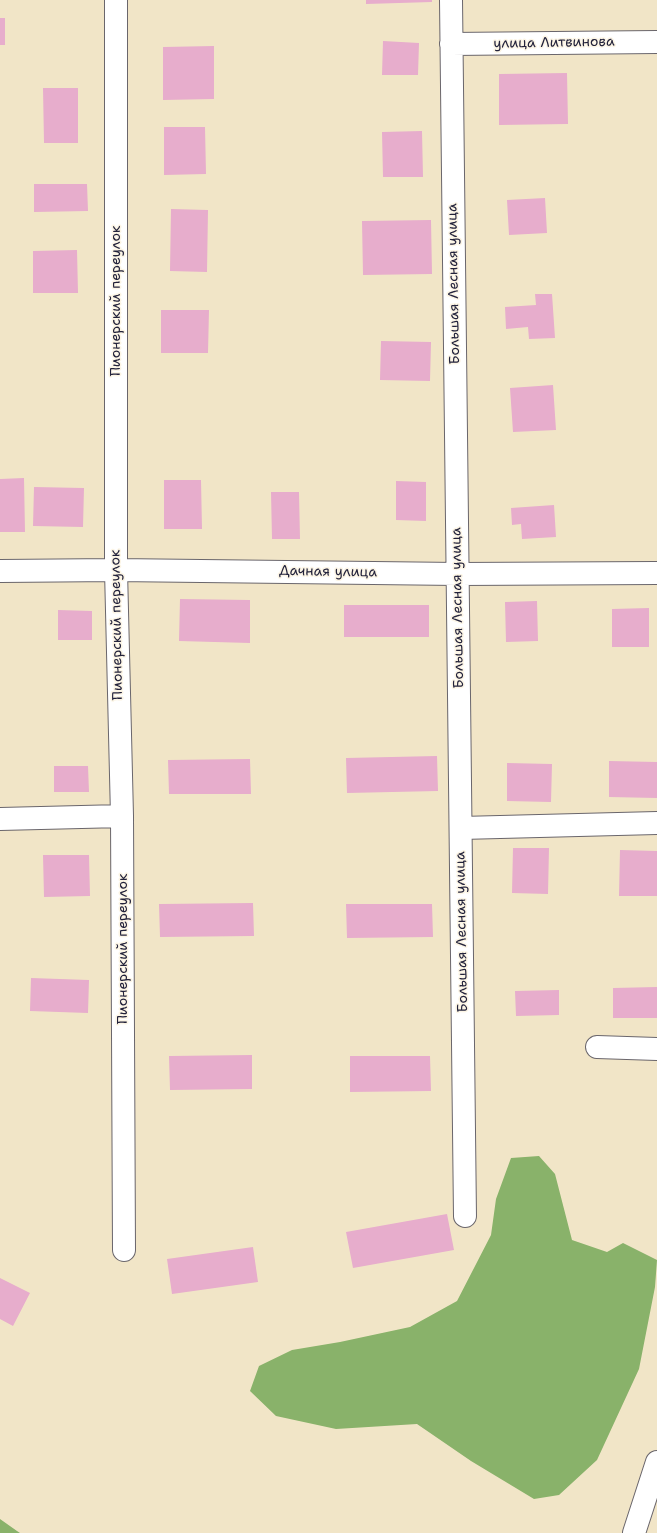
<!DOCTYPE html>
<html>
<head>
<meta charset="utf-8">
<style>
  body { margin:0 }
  canvas { display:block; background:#f1e5c7 }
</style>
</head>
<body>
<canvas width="657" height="1533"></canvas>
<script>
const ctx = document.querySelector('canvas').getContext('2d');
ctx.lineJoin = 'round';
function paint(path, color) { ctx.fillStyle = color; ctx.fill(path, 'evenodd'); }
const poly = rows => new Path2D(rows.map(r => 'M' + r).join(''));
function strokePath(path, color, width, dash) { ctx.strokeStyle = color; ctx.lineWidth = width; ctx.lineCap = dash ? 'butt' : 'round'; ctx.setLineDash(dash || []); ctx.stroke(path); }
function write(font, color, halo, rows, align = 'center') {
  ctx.font = font + ' "Shantell Sans",sans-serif'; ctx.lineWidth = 3; ctx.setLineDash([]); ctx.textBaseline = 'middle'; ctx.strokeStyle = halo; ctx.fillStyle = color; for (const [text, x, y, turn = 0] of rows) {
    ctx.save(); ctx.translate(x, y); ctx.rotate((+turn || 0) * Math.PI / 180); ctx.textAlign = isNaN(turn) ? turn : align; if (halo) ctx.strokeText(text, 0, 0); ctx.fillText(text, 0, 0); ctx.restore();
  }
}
paint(poly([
  [539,1156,555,1174,572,1240,607,1252,623,1243,657,1260,655,1287,639,1369,597,1460,559,1495,534,1499,471,1461,417,1424,336,1429,276,1416,250,1391,259,1366,292,1350,340,1342,410,1327,457,1301,491,1235,496,1199,511,1158],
  [0,1519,17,1531,20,1533,0,1533]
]), '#89b26a');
paint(poly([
  [366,0,432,0,432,2,366,4],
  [0,18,5,18,5,45,0,45],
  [383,41,419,43,418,75,382,75],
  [214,46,214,99,163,100,163,47],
  [567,73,568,124,499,125,499,74],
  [43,88,78,88,78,143,44,143],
  [164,127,205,127,206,174,164,175],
  [422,131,423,177,383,177,382,132],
  [34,184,87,184,88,211,34,212],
  [545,198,547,233,509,235,507,200],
  [171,209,208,210,207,272,170,271],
  [431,220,432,274,363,275,362,221],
  [77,250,78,293,33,293,33,251],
  [535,294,552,294,555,338,529,339,528,327,506,329,505,307,536,305],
  [161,310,209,310,208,353,161,353],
  [381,341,431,342,430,381,380,380],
  [553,385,556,430,513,432,510,388],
  [24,478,25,532,0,532,0,479],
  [164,480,201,480,202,529,164,529],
  [396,481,426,482,426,521,396,520],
  [34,487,84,488,83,527,33,526],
  [271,492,299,492,300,539,272,539],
  [554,505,556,537,522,539,521,524,512,525,511,508],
  [180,599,250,600,250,643,179,641],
  [537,601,538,641,506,642,505,602],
  [344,605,429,605,429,637,344,637],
  [649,608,649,647,612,647,612,609],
  [58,610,92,611,92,640,58,640],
  [437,756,438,791,347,793,346,758],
  [250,759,251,794,169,794,168,760],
  [609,761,657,762,657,798,609,797],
  [507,763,552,764,551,802,507,801],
  [54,766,88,766,89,792,54,792],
  [513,848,549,848,548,894,512,893],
  [620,850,657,851,657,896,619,896],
  [43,855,89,855,90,896,44,897],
  [253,903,254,936,160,937,159,904],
  [346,904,432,904,433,937,347,938],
  [31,978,89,980,88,1013,30,1011],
  [657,987,657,1018,613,1018,613,988],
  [559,990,559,1015,516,1016,515,991],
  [252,1055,252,1089,170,1090,169,1056],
  [350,1056,430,1056,431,1091,350,1092],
  [447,1214,454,1250,353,1268,346,1232],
  [253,1247,258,1282,172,1294,167,1259],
  [0,1278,30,1293,13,1326,0,1319]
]), '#e7adcc');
const minor = poly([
  [116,0,116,570,122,816,124,1250],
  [451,0,465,1216],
  [451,44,657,42],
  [0,571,116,570,458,574,657,573],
  [0,819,122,816],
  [461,828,657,823],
  [597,1047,657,1049],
  [634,1533,657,1462]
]);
strokePath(minor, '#6a666c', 24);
strokePath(minor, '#fff', 22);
write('14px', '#22223b', '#fcf5e5', [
  ["улица Литвинова",554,43,-1],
  ["Большая Лесная улица",454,284,-91],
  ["Пионерский переулок",116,301,-90],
  ["Дачная улица",328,572,1],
  ["Большая Лесная улица",458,608,-91],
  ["Пионерский переулок",117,625,-91],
  ["Большая Лесная улица",462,932,-91],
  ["Пионерский переулок",123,949,-90]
]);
</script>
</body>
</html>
